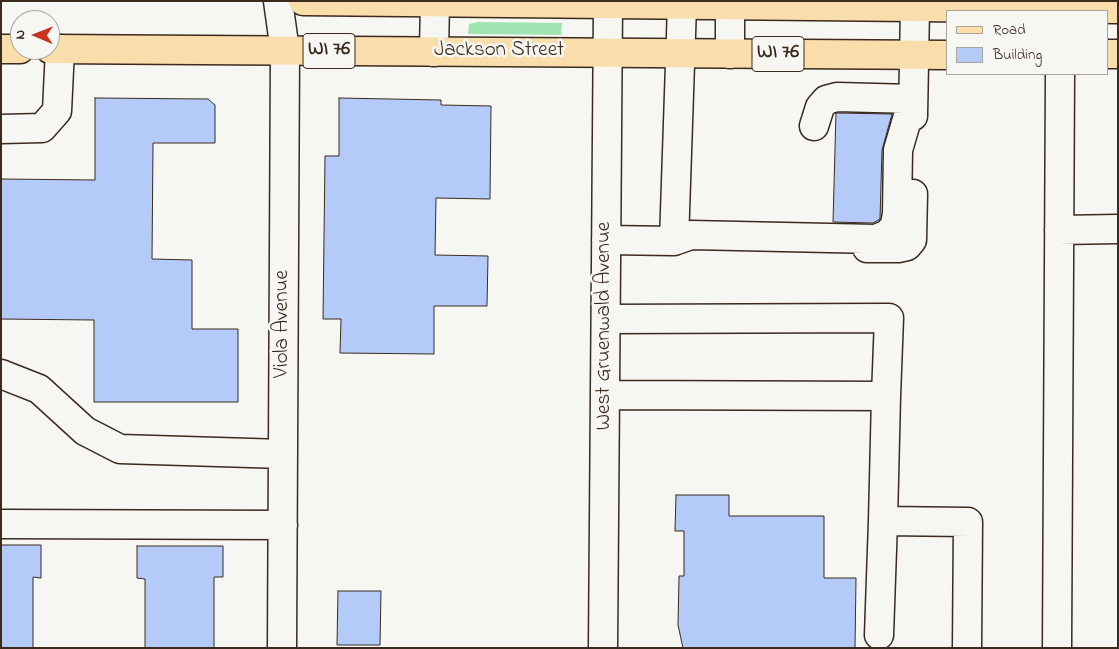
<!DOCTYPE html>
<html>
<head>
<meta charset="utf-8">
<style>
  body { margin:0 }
  #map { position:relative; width:1119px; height:649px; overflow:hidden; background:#f6f6f2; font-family:"Indie Flower",sans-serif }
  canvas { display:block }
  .frame { position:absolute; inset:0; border:2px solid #3b2a1e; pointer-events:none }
  .legend { position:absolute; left:946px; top:10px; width:162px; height:65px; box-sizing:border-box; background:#f6f6f2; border:1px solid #aba49d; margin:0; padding:6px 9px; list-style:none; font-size:15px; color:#3b2a1e }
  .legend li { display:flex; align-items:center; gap:10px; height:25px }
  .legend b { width:25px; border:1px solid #aba49d }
  .north { position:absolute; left:10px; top:10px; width:50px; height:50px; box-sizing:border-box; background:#f6f6f2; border:1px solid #aba49d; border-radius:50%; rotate:271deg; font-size:14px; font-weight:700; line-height:20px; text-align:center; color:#3b2a1e }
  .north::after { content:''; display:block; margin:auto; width:18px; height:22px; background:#c8321e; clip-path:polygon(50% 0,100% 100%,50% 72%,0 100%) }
</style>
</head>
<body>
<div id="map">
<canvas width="1119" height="649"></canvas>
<div class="frame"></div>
<ul class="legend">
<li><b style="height:6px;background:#f9deab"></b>Road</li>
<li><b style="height:14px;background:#b4cbf9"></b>Building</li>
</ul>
<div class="north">N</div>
</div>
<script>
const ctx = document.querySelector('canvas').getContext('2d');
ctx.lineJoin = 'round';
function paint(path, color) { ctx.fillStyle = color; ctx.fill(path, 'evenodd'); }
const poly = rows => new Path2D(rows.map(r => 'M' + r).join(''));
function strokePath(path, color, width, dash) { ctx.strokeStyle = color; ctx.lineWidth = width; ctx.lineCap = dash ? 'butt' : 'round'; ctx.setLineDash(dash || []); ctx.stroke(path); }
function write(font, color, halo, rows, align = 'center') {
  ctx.font = font + ' "Indie Flower",sans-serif'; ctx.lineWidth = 5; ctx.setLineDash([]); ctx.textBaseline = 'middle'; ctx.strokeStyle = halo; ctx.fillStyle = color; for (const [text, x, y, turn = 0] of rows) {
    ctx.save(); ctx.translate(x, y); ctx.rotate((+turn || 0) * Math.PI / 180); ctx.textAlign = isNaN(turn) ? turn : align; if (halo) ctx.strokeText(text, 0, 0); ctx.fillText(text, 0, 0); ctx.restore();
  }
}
paint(poly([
  [478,22,562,23,561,35,468,34,469,24]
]), '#a0e5b1');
const building = poly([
  [95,98,208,99,215,105,215,143,153,143,152,259,192,260,192,329,238,329,238,402,94,402,94,320,1,319,1,179,95,180,95,98],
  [339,98,441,100,441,105,491,106,490,199,436,198,435,255,488,256,487,306,434,306,434,354,340,353,341,319,323,319,325,156,339,156,339,98],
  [836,113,892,114,882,150,880,219,873,223,833,222,836,113],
  [676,495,729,495,729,516,824,516,824,578,856,578,855,648,683,648,678,625,679,576,684,576,684,531,675,531,676,495],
  [1,545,41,545,41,578,33,577,33,648,1,648,1,545],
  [137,546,223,546,223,577,214,577,214,648,145,648,145,579,137,578,137,546],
  [338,591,381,591,380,645,337,645,338,591]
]);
paint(building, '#b4cbf9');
strokePath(building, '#3b2a1e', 1);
const minor = poly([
  [278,1,285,51,282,648],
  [730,1,730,54],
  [434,52,435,1],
  [913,116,915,8],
  [1,129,42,128,57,111,60,49],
  [1059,230,1118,229],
  [606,240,674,241,691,235,876,239,888,234,895,225,897,213,898,150,913,99,837,97,826,100,820,107,814,126],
  [674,241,682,5],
  [867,248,898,248,907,246,912,240,913,194],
  [606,319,889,318,886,396],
  [1,374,39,389,85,431,120,449,283,454],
  [605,395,886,396,883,521,968,522,967,648],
  [1,524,283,525],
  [879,635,883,521],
  [603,648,608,5],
  [1057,648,1060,74]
]);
const major = poly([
  [303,1,1118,9],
  [1,49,20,49],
  [50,49,948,55],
  [1108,54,1118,54]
]);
strokePath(minor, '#3b2a1e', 31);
strokePath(major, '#3b2a1e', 31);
strokePath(minor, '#f6f6f2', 28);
strokePath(major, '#f9deab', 28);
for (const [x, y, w] of [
  [329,51,52],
  [778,54,52]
]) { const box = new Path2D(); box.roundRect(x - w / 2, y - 17.5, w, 35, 4); ctx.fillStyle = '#f6f6f2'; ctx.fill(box); strokePath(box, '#3b2a1e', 1); }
write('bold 20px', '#3b2a1e', null, [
  ["WI 76",329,51],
  ["WI 76",778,54]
]);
write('21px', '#3b2a1e', '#f6f6f2', [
  ["Jackson Street",499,52],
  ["Viola Avenue",284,324,-90],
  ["West Gruenwald Avenue",606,326,-90]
]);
</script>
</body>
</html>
